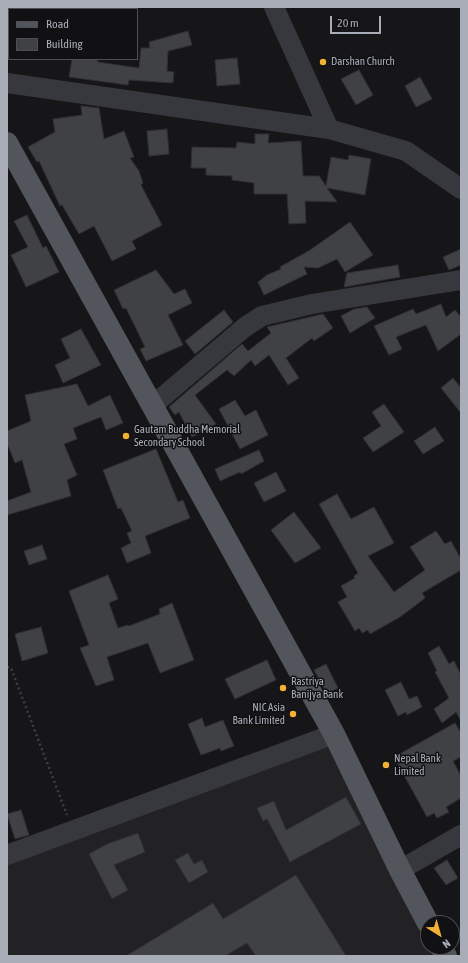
<!DOCTYPE html>
<html>
<head>
<meta charset="utf-8">
<style>
  body { margin:0 }
  #map { position:relative; width:468px; height:963px; overflow:hidden; background:#161618; font-family:"Asap Condensed",sans-serif }
  canvas { display:block }
  .frame { position:absolute; inset:0; border:8px solid #a8adb8; pointer-events:none }
  .legend { position:absolute; left:8px; top:8px; width:130px; height:52px; box-sizing:border-box; background:#111113; border:1px solid #4d4f55; margin:0; padding:5px 7px; list-style:none; font-size:12px; color:#a8adb8 }
  .legend li { display:flex; align-items:center; gap:8px; height:20px }
  .legend b { width:20px; border:1px solid #4d4f55 }
  .north { position:absolute; left:420px; top:915px; width:40px; height:40px; box-sizing:border-box; background:#111113; border:1px solid #4d4f55; border-radius:50%; rotate:143deg; font-size:11px; font-weight:700; line-height:16px; text-align:center; color:#a8adb8 }
  .north::after { content:''; display:block; margin:auto; width:14px; height:18px; background:#f2b134; clip-path:polygon(50% 0,100% 100%,50% 72%,0 100%) }
  .scale { position:absolute; left:330px; top:16px; width:51px; height:18px; box-sizing:border-box; border:2px solid #a8adb8; border-top:0; padding-left:5px; font-size:12px; line-height:14px; white-space:nowrap; color:#a8adb8; -webkit-text-stroke:3px #111113; paint-order:stroke }
</style>
</head>
<body>
<div id="map">
<canvas width="468" height="963"></canvas>
<div class="frame"></div>
<ul class="legend">
<li><b style="height:5px;background:#53555c"></b>Road</li>
<li><b style="height:11px;background:#404145"></b>Building</li>
</ul>
<div class="north">N</div>
<div class="scale">20 m</div>
</div>
<script>
const ctx = document.querySelector('canvas').getContext('2d');
ctx.lineJoin = 'round';
function paint(path, color) { ctx.fillStyle = color; ctx.fill(path, 'evenodd'); }
const poly = rows => new Path2D(rows.map(r => 'M' + r).join(''));
function strokePath(path, color, width, dash) { ctx.strokeStyle = color; ctx.lineWidth = width; ctx.lineCap = dash ? 'butt' : 'round'; ctx.setLineDash(dash || []); ctx.stroke(path); }
function write(font, color, halo, rows, align = 'center') {
  ctx.font = font + ' "Asap Condensed",sans-serif'; ctx.lineWidth = 3; ctx.setLineDash([]); ctx.textBaseline = 'middle'; ctx.strokeStyle = halo; ctx.fillStyle = color; for (const [text, x, y, turn = 0] of rows) {
    ctx.save(); ctx.translate(x, y); ctx.rotate((+turn || 0) * Math.PI / 180); ctx.textAlign = isNaN(turn) ? turn : align; if (halo) ctx.strokeText(text, 0, 0); ctx.fillText(text, 0, 0); ctx.restore();
  }
}
paint(poly([
  [334,734,428,923,428,947,441,947,446,956,7,956,7,855]
]), '#222225');
const building = poly([
  [188,31,192,45,168,51,167,71,174,72,173,83,129,80,128,85,69,77,72,59,87,59,98,60,98,62,139,68,141,48,150,48,149,42,188,31],
  [237,58,240,84,217,86,215,60,237,58],
  [359,70,373,95,356,105,341,79,359,70],
  [420,77,432,99,416,107,405,86,420,77],
  [81,106,99,108,104,139,124,131,134,157,130,158,139,171,143,183,141,185,162,225,132,241,136,249,112,261,94,226,79,234,62,205,60,206,39,161,37,162,28,147,55,132,53,119,82,115,81,106],
  [167,129,169,154,149,156,147,131,167,129],
  [255,134,269,134,268,143,301,141,303,176,319,176,326,186,331,157,348,160,349,155,371,159,365,195,327,188,337,202,305,201,306,223,289,224,287,194,254,194,254,183,232,180,232,176,206,175,206,168,191,168,192,147,236,148,237,142,255,144,255,134],
  [27,215,43,248,46,246,59,272,26,287,11,255,28,247,14,221,27,215],
  [350,222,373,255,345,272,337,259,318,268,304,267,307,274,264,295,258,282,267,275,281,269,280,267,310,250,350,222],
  [461,249,461,265,449,270,443,257,461,249],
  [398,265,400,277,344,287,347,273,398,265],
  [156,270,174,294,185,289,192,303,168,315,183,345,146,361,140,349,145,347,126,308,123,309,114,290,156,270],
  [441,304,446,317,455,310,461,317,461,334,438,351,426,325,396,337,402,349,389,355,374,326,413,309,416,314,441,304],
  [367,307,375,318,350,333,341,316,354,309,367,307],
  [224,310,233,322,195,354,185,341,224,310],
  [323,314,333,328,314,341,312,338,286,358,299,378,288,385,269,355,255,366,251,360,234,376,227,370,195,395,216,424,192,437,179,412,175,415,169,407,242,344,248,351,271,333,267,327,323,314],
  [81,329,101,365,63,383,55,365,70,358,61,339,81,329],
  [453,378,461,388,461,413,441,388,453,378],
  [77,384,88,406,110,395,123,423,106,430,101,417,73,428,77,439,64,444,77,475,67,480,71,496,7,515,7,501,31,492,22,460,15,463,7,443,7,431,31,421,25,395,77,384],
  [235,400,245,416,256,410,268,435,240,449,219,409,235,400],
  [384,404,404,432,373,452,363,438,381,426,372,412,384,404],
  [435,427,444,441,423,454,414,441,435,427],
  [156,449,178,502,183,500,190,518,145,536,151,553,127,563,121,548,131,543,127,533,132,531,121,508,118,509,103,470,156,449],
  [259,450,264,461,241,474,240,472,220,481,215,469,259,450],
  [276,472,286,491,264,502,254,483,276,472],
  [337,494,351,519,374,507,394,543,368,556,394,592,425,570,410,547,436,531,445,544,451,541,461,559,461,570,422,593,425,597,424,599,400,617,370,634,368,630,362,633,359,628,355,631,338,602,347,597,341,586,355,578,354,576,358,573,319,504,337,494],
  [294,512,321,548,295,563,271,530,294,512],
  [42,545,47,559,29,565,24,551,42,545],
  [108,575,118,599,109,603,118,628,128,625,129,626,160,614,159,609,172,603,194,660,160,673,148,643,107,657,114,680,96,686,80,648,89,645,69,591,108,575],
  [41,627,48,653,22,661,15,634,41,627],
  [439,646,449,664,454,661,461,675,461,721,456,712,442,723,434,709,449,698,435,672,437,671,428,653,439,646],
  [267,660,276,680,235,699,225,679,267,660],
  [326,664,338,688,327,694,314,670,326,664],
  [401,682,409,699,417,696,422,707,407,715,406,712,398,716,385,690,401,682],
  [202,718,205,727,223,720,234,746,221,751,220,748,201,755,188,724,202,718],
  [455,723,461,733,461,757,453,761,461,776,461,798,446,807,449,812,437,818,434,813,427,817,394,757,455,723],
  [346,797,361,824,290,862,267,819,263,821,257,808,274,801,286,830,346,797],
  [21,810,29,835,15,839,7,814,21,810],
  [138,833,145,852,114,865,128,890,112,899,89,854,107,844,138,833],
  [188,853,194,864,202,860,208,872,189,883,175,860,188,853],
  [447,860,458,878,446,885,434,868,447,860],
  [296,875,346,956,256,956,247,943,225,956,126,956,213,903,223,919,296,875]
]);
paint(building, '#404145');
strokePath(building, '#303034', 1);
strokePath(poly([
  [7,667,11,668,67,815]
]), '#3d3f44', 2.5, [2, 3]);
strokePath(poly([
  [274,7,329,129],
  [7,83,329,129,406,151,461,189],
  [152,406,245,327,262,316,312,304,461,280],
  [7,855,334,734],
  [400,870,461,835]
]), '#37383d', 20);
strokePath(poly([
  [7,143,334,734,400,870,428,923],
  [441,947,446,956]
]), '#53555c', 22);
for (const [x, y, r, color] of [
  [323,62,4,"#f2b134"],
  [126,436,4,"#f2b134"],
  [283,688,4,"#f2b134"],
  [293,714,4,"#f2b134"],
  [386,765,4,"#f2b134"]
]) { const dot = new Path2D(); dot.arc(x, y, r, 0, 2 * Math.PI); ctx.fillStyle = color; ctx.fill(dot); strokePath(dot, '#111113', 1.5); }
write('11px', '#a8adb8', '#111113', [
  ["Darshan Church",331,62],
  ["Gautam Buddha Memorial",134,430],
  ["Secondary School",134,443],
  ["Rastriya",291,682],
  ["Banijya Bank",291,695],
  ["NIC Asia",285,708,"right"],
  ["Bank Limited",285,721,"right"],
  ["Nepal Bank",394,759],
  ["Limited",394,772]
], 'left');
</script>
</body>
</html>
